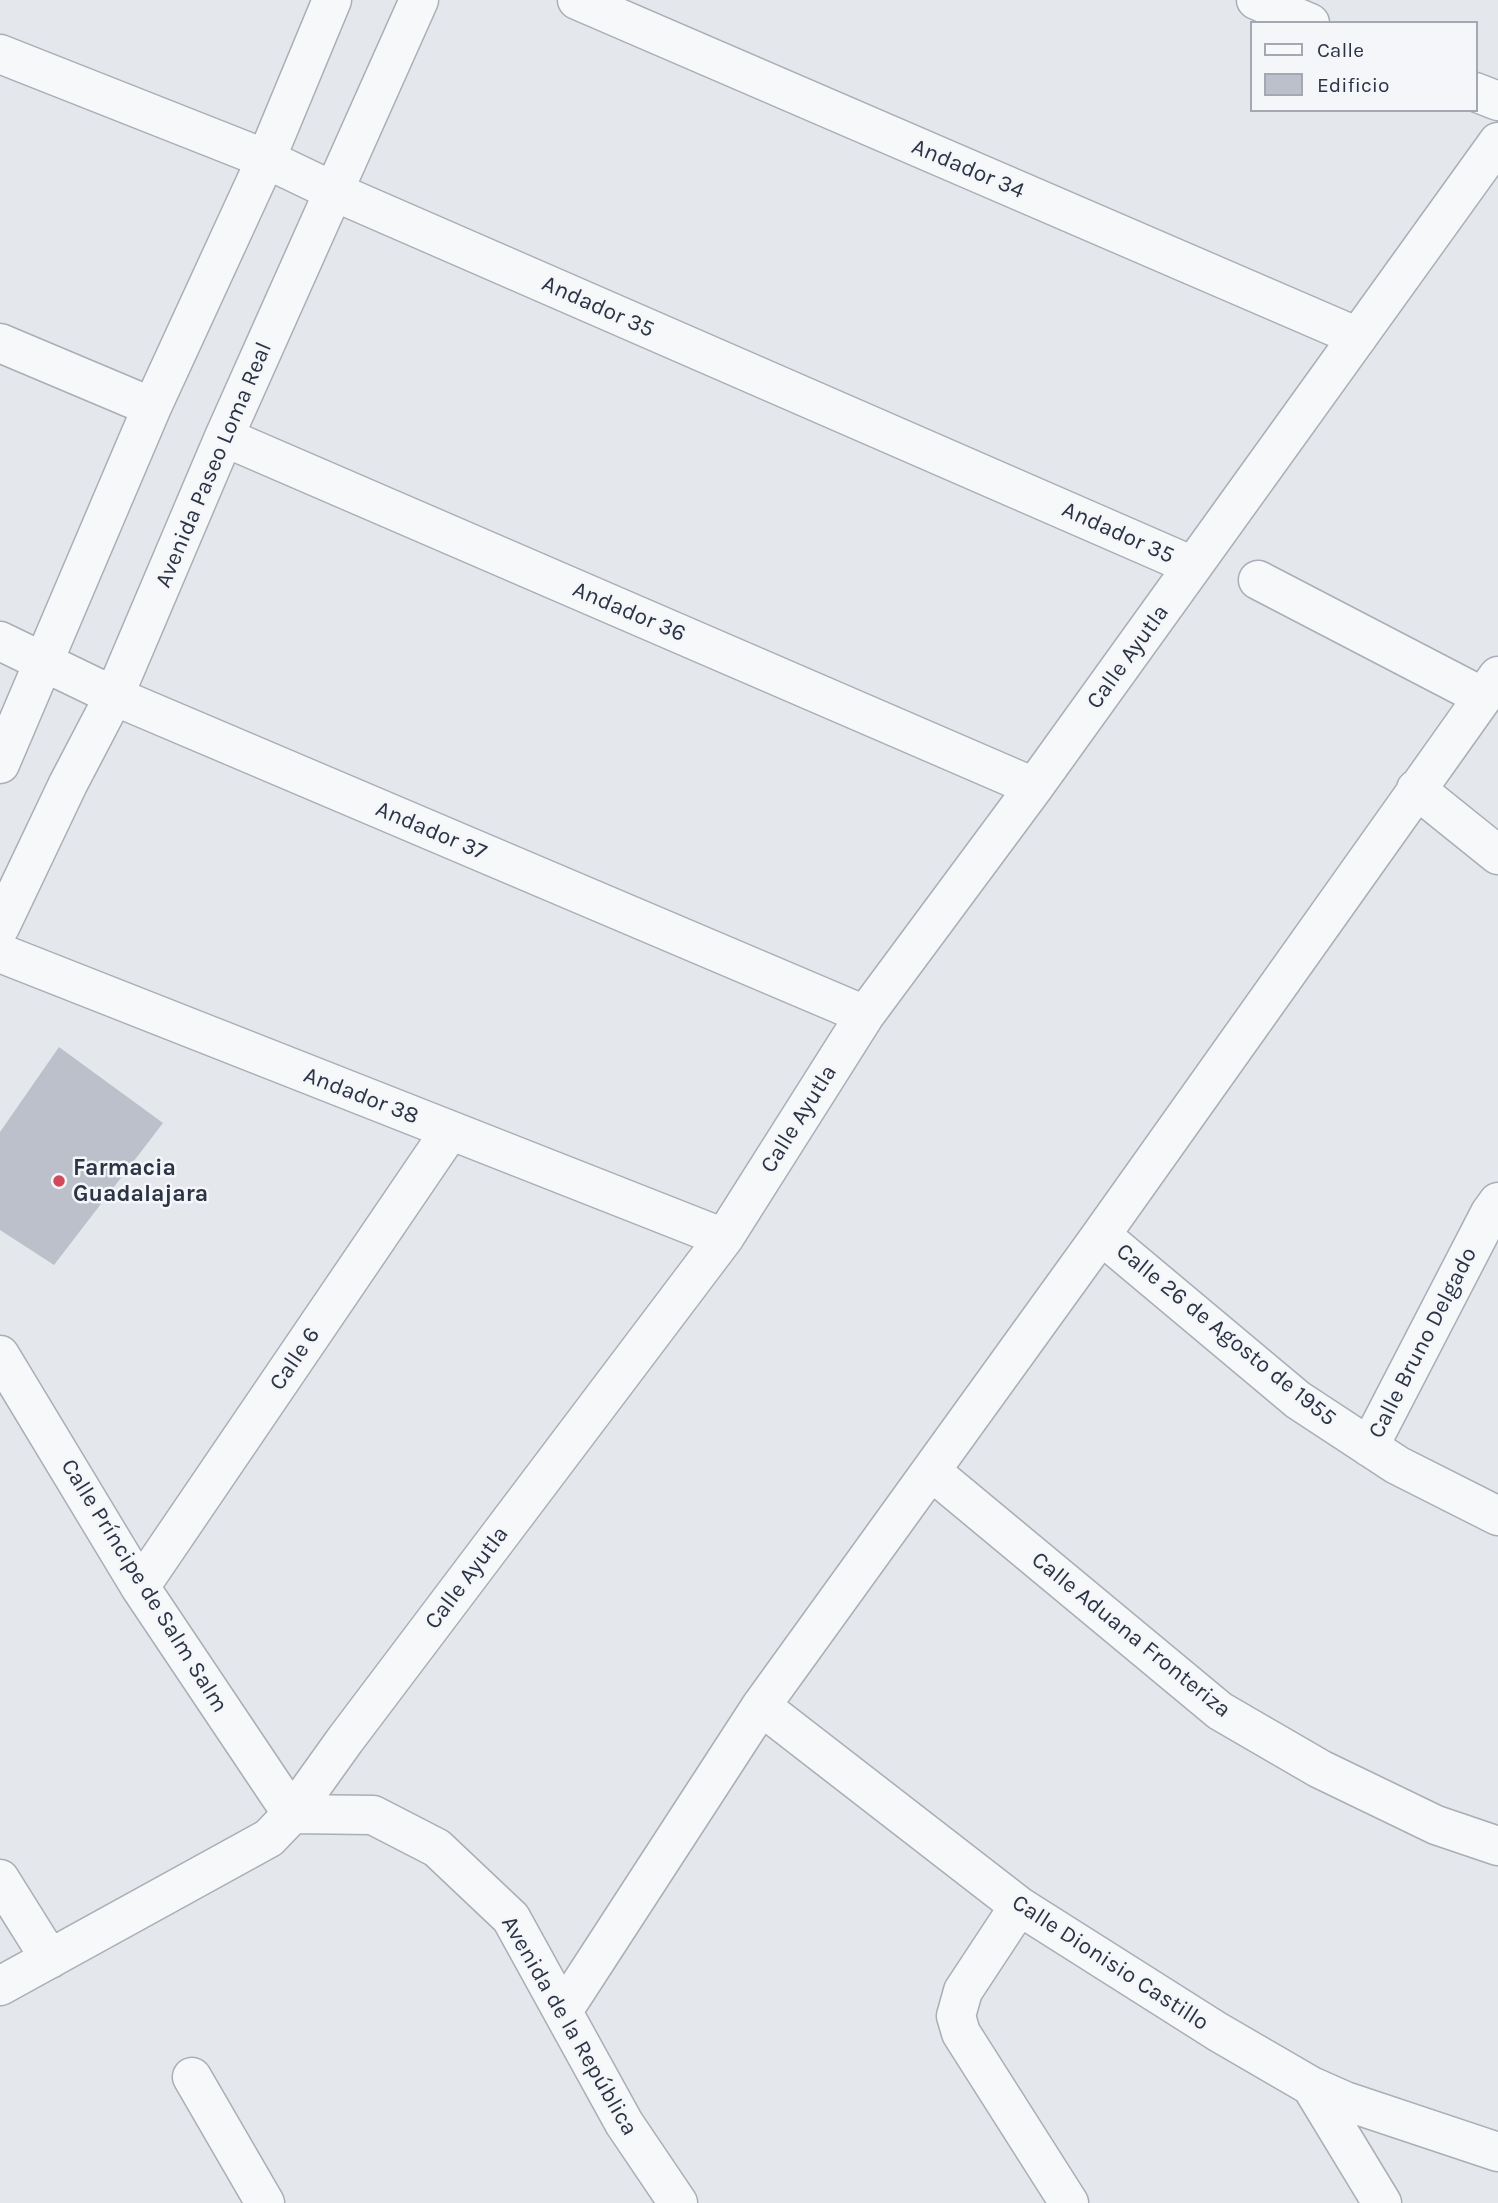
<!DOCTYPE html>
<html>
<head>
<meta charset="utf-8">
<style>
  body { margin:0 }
  #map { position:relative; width:1498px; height:2203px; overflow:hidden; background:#e4e7ec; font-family:Karla,sans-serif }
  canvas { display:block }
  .legend { position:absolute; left:1250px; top:21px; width:228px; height:91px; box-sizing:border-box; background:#f4f6f9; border:2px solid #a4a8b1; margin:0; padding:9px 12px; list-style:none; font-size:21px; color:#2b3445 }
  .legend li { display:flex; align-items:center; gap:14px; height:35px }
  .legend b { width:35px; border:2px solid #a4a8b1 }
</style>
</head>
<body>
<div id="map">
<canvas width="1498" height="2203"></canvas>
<ul class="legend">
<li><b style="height:9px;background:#f7f8fa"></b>Calle</li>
<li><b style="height:19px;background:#bbc0ca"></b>Edificio</li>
</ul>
</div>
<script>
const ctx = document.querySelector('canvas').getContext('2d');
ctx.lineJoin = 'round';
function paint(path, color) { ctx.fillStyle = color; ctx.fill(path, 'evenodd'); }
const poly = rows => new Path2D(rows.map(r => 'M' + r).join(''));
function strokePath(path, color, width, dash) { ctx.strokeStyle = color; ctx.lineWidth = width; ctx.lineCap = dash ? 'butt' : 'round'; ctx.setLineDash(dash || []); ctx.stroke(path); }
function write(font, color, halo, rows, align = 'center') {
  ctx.font = font + ' Karla,sans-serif'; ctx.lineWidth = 5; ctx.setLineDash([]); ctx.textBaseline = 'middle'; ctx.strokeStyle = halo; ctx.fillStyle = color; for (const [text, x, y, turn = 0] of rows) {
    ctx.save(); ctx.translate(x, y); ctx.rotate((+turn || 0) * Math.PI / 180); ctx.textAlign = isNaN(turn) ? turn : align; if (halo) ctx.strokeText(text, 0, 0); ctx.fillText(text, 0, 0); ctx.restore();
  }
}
paint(poly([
  [59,1047,163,1123,54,1265,0,1230,0,1132]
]), '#bbc0ca');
const minor = poly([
  [577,0,1358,337],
  [1256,0,1310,23],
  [0,54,266,159,335,192,1193,566],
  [1475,92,1498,101],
  [0,343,152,407],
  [224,437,1034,787],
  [1258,580,1483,697],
  [0,641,114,696,865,1015],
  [0,764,152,407,266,159,332,0],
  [1416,789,1498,855],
  [0,927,68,784,114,696,224,437,419,0],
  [0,953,724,1238],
  [1101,1235,1298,1400,1397,1465,1498,1516],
  [0,1355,140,1587,292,1814],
  [1369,1447,1490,1213,1498,1202],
  [931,1471,1220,1711,1320,1769,1436,1825,1498,1846],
  [140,1587,450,1131],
  [761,1706,1019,1906,1218,2032,1311,2086,1345,2101,1498,2152],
  [292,1814,373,1815,437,1848,511,1918,624,2123,678,2203],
  [0,1879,50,1959],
  [1019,1906,963,1991,956,2016,961,2033,1069,2203],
  [0,1986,269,1838,292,1814,345,1740,724,1238,865,1015,1034,787,1498,142],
  [563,2011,761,1706,1101,1235,1498,676],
  [192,2077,265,2203],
  [1311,2086,1382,2203]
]);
strokePath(minor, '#a9aeb7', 41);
strokePath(minor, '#f7f8fa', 38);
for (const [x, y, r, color] of [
  [59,1181,7,"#d1495b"]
]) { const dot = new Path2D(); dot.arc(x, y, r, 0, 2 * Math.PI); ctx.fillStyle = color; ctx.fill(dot); strokePath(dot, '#f4f6f9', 2.5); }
write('23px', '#2b3445', '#f4f6f9', [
  ["Andador 34",968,169,23],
  ["Andador 35",598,307,24],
  ["Avenida Paseo Loma Real",214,465,-67],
  ["Andador 35",1118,533,24],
  ["Andador 36",629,612,23],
  ["Calle Ayutla",1128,657,-54],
  ["Andador 37",431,831,23],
  ["Andador 38",361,1096,21],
  ["Calle Ayutla",799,1119,-58],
  ["Calle 26 de Agosto de 1955",1226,1335,39],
  ["Calle Bruno Delgado",1423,1343,-63],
  ["Calle 6",295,1359,-56],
  ["Calle Ayutla",467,1578,-53],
  ["Calle Príncipe de Salm Salm",144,1586,58],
  ["Calle Aduana Fronteriza",1131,1635,39],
  ["Calle Dionisio Castillo",1110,1963,33],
  ["Avenida de la República",569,2026,60]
]);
write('bold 23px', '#2b3445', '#f4f6f9', [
  ["Farmacia",73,1168],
  ["Guadalajara",73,1194]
], 'left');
</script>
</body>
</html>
